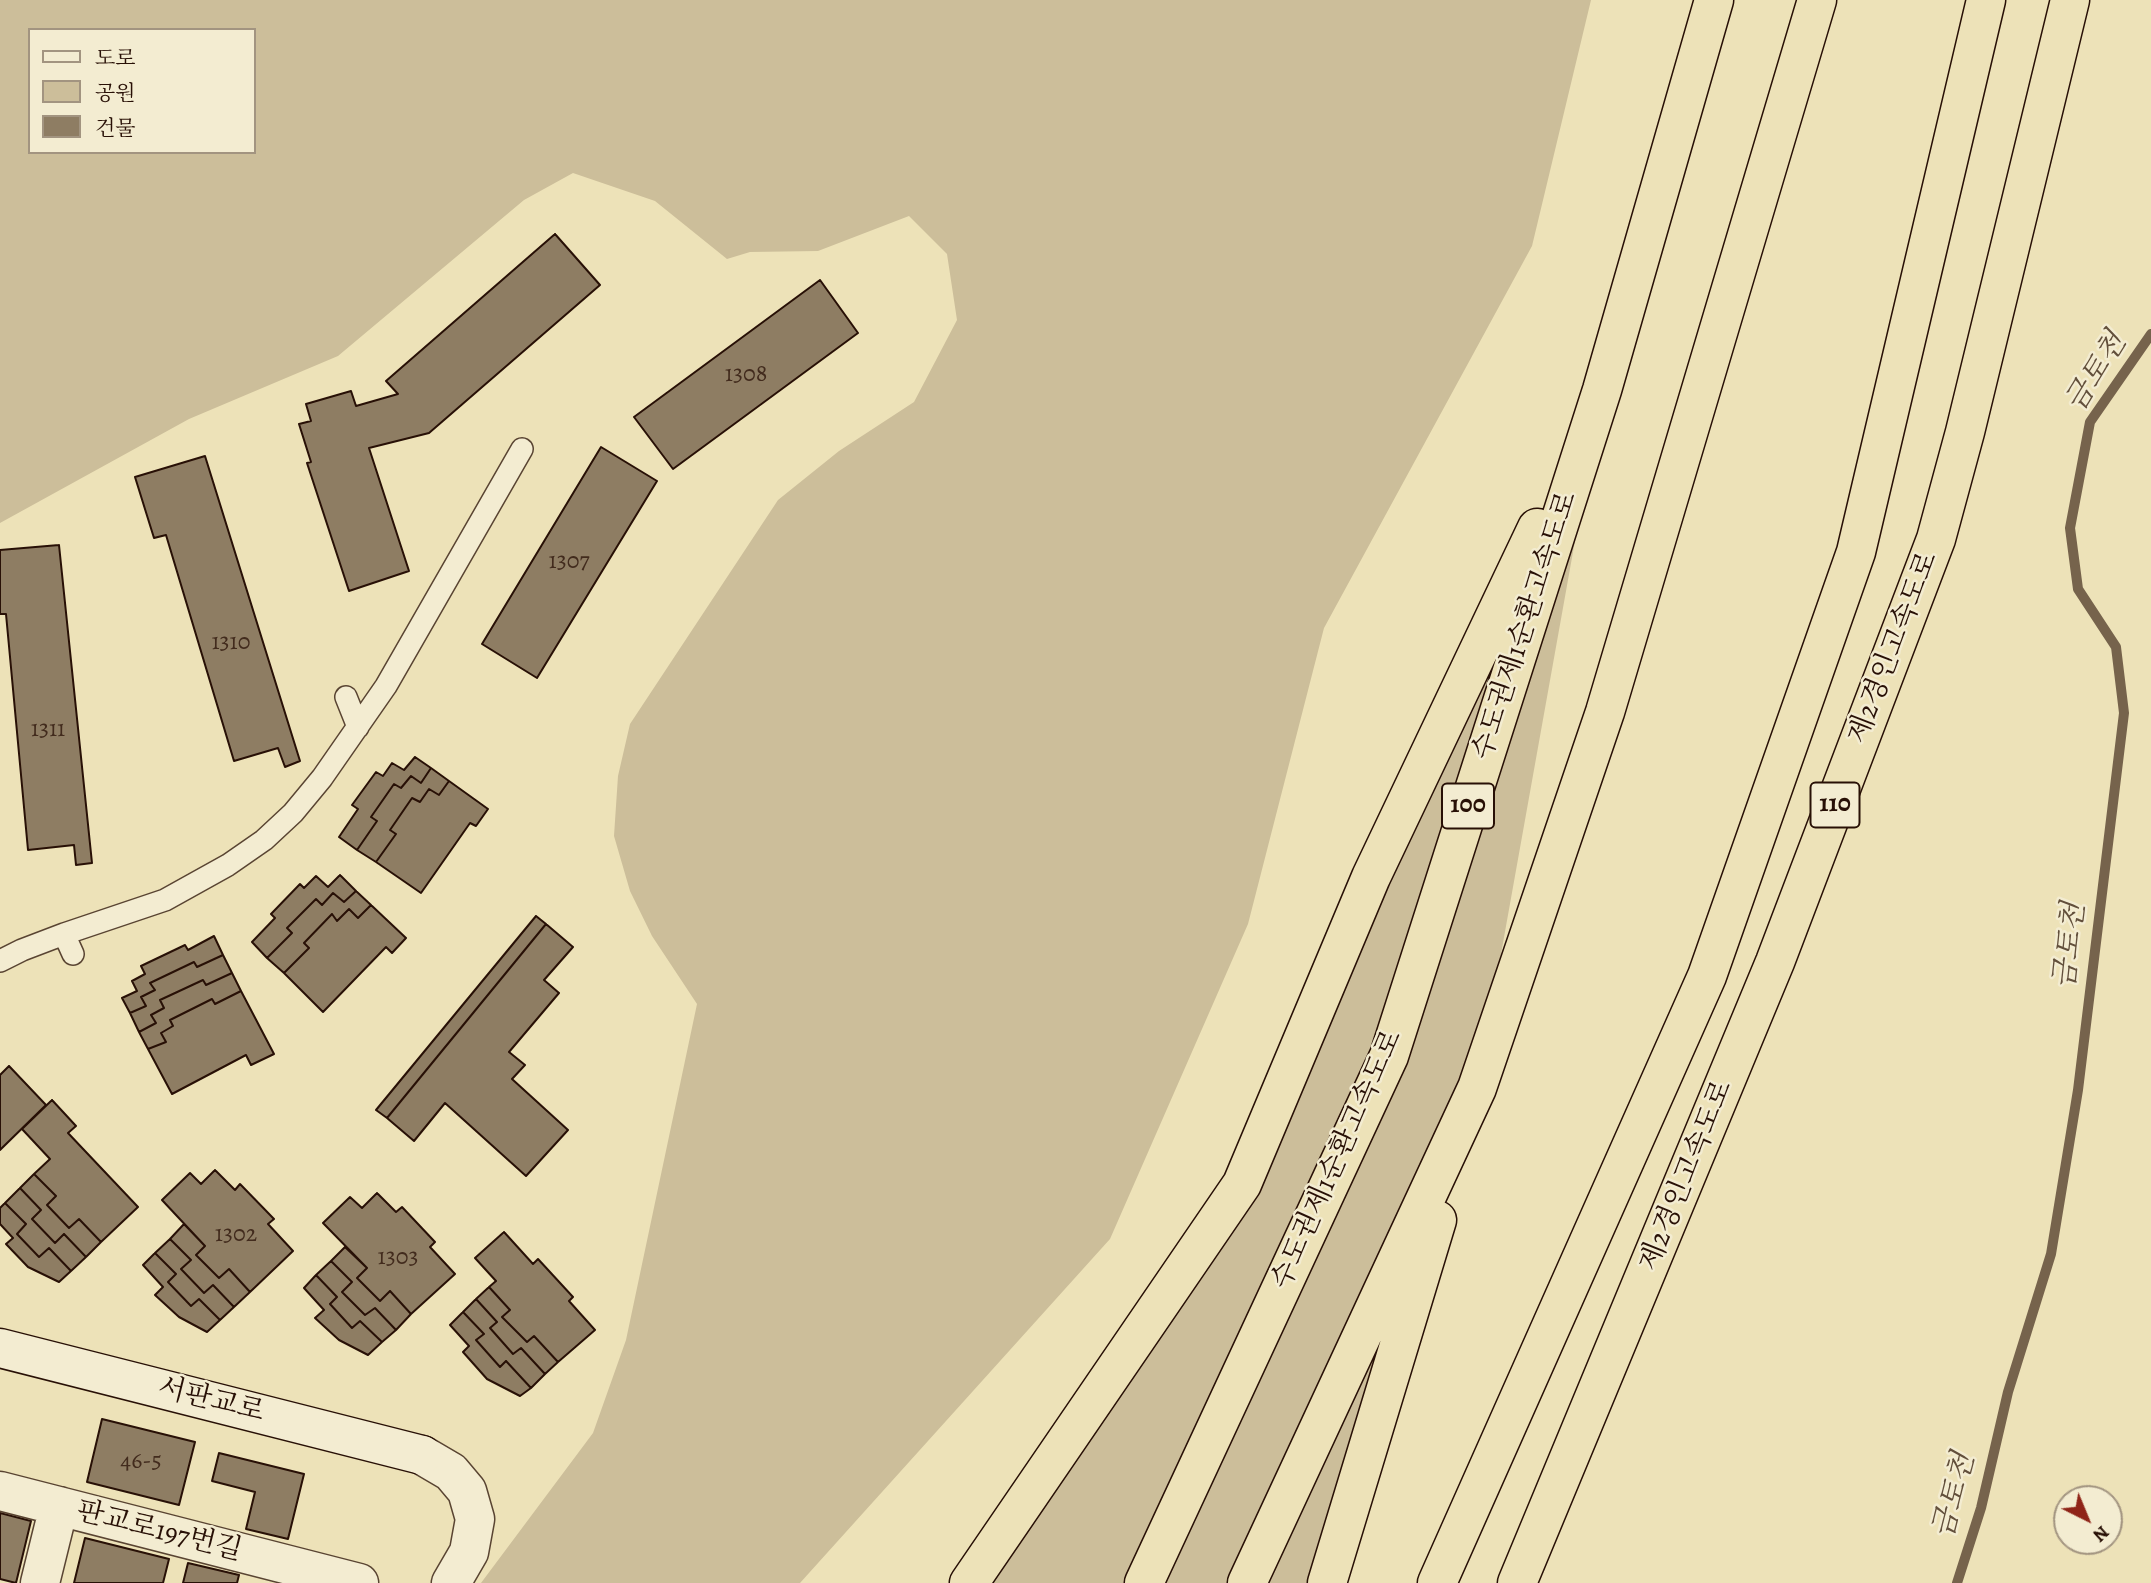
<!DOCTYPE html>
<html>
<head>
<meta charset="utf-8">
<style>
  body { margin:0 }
  #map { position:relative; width:2151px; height:1583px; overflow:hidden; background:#ede2b8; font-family:Alegreya,"Noto Serif KR",serif }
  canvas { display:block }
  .legend { position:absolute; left:28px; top:28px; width:228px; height:126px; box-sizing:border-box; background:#f3ecd1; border:2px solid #a29480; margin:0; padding:9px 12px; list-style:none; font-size:21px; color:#281006 }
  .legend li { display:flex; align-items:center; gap:14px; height:35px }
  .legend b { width:35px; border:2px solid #a29480 }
  .north { position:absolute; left:2053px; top:1485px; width:70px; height:70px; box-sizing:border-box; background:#f3ecd1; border:2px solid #a29480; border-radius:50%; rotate:137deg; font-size:19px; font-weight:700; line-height:28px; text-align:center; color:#281006 }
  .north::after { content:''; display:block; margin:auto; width:24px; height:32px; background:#8f2418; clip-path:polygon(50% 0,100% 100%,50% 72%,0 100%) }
</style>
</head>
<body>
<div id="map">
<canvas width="2151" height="1583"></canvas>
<ul class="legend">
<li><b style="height:9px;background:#f3ecd1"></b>도로</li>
<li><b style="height:19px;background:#ccbe9a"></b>공원</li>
<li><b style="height:19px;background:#8e7d63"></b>건물</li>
</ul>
<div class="north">N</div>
</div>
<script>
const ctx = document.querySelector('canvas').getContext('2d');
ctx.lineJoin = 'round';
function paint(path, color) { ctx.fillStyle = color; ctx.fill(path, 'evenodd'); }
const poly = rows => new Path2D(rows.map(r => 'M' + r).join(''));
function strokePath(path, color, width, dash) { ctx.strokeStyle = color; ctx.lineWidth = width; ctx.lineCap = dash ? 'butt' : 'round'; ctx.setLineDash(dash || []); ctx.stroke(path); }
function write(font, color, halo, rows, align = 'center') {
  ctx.font = font + ' Alegreya,"Noto Serif KR",serif'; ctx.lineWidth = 5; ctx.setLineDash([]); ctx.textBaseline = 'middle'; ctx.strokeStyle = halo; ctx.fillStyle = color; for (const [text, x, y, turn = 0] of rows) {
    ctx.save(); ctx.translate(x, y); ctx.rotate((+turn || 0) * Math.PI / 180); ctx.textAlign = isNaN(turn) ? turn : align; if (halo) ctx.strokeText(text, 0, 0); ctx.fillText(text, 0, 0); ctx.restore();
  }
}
paint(poly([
  [0,0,1591,0,1532,246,1324,628,1248,924,1110,1239,800,1583,481,1583,593,1433,626,1340,697,1004,652,936,630,891,614,836,618,776,630,724,778,500,839,451,914,402,957,320,947,254,909,216,818,251,750,252,727,259,655,201,573,173,524,200,338,356,189,419,0,523],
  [30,30,254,30,254,152,30,152],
  [1602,390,1477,1088,1333,1583,969,1583,1242,1184]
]), '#ccbe9a');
strokePath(poly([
  [1957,1583,1981,1508,2008,1392,2051,1254,2078,1090,2124,713,2116,647,2078,589,2070,528,2090,422,2151,334]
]), '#76634c', 10);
const building = poly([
  [555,234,600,285,429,433,369,448,409,571,349,591,307,463,311,462,299,424,311,421,306,404,351,391,356,406,398,394,386,381,555,234],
  [820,280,858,333,673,469,634,417,820,280],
  [601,447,657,481,537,678,482,644,601,447],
  [205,456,300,761,285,767,278,748,234,761,166,535,154,538,135,477,205,456],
  [59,545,92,863,76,865,74,845,28,850,6,614,0,614,0,550,59,545],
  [415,757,431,768,421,783,411,776,401,788,394,784,371,817,377,821,357,850,339,837,358,809,352,805,376,772,383,776,392,763,404,770,415,757],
  [431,768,449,781,439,795,429,789,420,802,412,798,390,830,396,834,376,862,357,850,377,821,371,817,394,784,401,788,411,776,421,783,431,768],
  [449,781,488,809,476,826,470,823,421,893,376,862,396,834,390,830,412,798,420,802,429,789,439,795,449,781],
  [340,875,356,891,344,902,333,893,322,905,316,899,287,928,292,933,267,958,252,942,275,918,271,914,300,884,304,888,316,876,328,887,340,875],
  [356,891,371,905,358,918,349,909,337,921,332,914,304,943,309,948,284,973,267,958,292,933,287,928,316,899,322,905,333,893,344,902,356,891],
  [371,905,406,938,392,953,386,947,323,1012,284,973,309,948,304,943,332,914,337,921,349,909,358,918,371,905],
  [536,916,546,924,387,1118,376,1110,536,916],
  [546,924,573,947,544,980,559,993,509,1052,525,1065,512,1079,568,1130,526,1176,445,1103,414,1141,387,1118,546,924],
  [214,936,223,955,197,967,194,962,150,983,155,990,141,997,146,1006,130,1013,122,998,137,991,132,981,145,974,141,966,185,945,188,950,214,936],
  [223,955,232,973,206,985,203,980,160,1000,164,1008,151,1015,156,1023,139,1032,130,1013,146,1006,141,997,155,990,150,983,194,962,197,967,223,955],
  [232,973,241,991,215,1004,212,999,170,1020,173,1026,161,1033,166,1042,148,1049,139,1032,156,1023,151,1015,164,1008,160,1000,203,980,206,985,232,973],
  [241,991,274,1054,251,1065,246,1055,172,1094,148,1049,166,1042,161,1033,173,1026,170,1020,212,999,215,1004,241,991],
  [9,1066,46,1105,0,1150,0,1075,9,1066],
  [52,1100,76,1126,68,1133,138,1207,101,1242,79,1219,69,1228,47,1205,56,1196,34,1174,50,1159,22,1129,52,1100],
  [215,1170,235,1190,240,1184,274,1219,268,1224,293,1251,250,1292,229,1269,219,1278,196,1255,205,1246,162,1200,190,1173,201,1184,215,1170],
  [34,1174,56,1196,47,1205,69,1228,79,1219,101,1242,86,1257,64,1234,55,1243,32,1219,41,1210,20,1188,34,1174],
  [20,1188,41,1210,32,1219,55,1243,64,1234,86,1257,71,1271,49,1248,39,1257,17,1234,26,1224,5,1203,20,1188],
  [377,1193,396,1212,402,1207,435,1242,430,1247,455,1274,411,1314,390,1291,380,1301,357,1278,367,1268,323,1223,350,1197,362,1208,377,1193],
  [5,1203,26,1224,17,1234,39,1257,49,1248,71,1271,59,1282,28,1267,6,1244,13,1238,0,1224,0,1208,5,1203],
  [184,1224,205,1246,196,1255,219,1278,229,1269,250,1292,234,1307,213,1285,204,1293,181,1269,191,1260,170,1239,184,1224],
  [504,1232,533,1264,538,1259,573,1297,569,1301,595,1330,558,1362,534,1336,527,1342,502,1317,510,1310,489,1287,496,1281,475,1258,504,1232],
  [170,1239,191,1260,181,1269,204,1293,213,1285,234,1307,220,1320,199,1299,191,1306,168,1282,176,1274,155,1253,170,1239],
  [345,1247,367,1268,357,1278,380,1301,390,1291,411,1314,396,1330,375,1308,365,1315,342,1292,352,1282,331,1261,345,1247],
  [155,1253,176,1274,168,1282,191,1306,199,1299,220,1320,207,1332,179,1317,155,1295,163,1287,143,1265,155,1253],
  [331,1261,352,1282,342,1292,365,1315,375,1308,396,1330,382,1342,360,1321,352,1328,330,1304,337,1297,316,1275,331,1261],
  [316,1275,337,1297,330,1304,352,1328,360,1321,382,1342,368,1355,339,1340,315,1318,324,1310,304,1288,316,1275],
  [489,1287,510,1310,502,1317,527,1342,534,1336,558,1362,545,1374,521,1348,513,1354,490,1328,497,1322,476,1299,489,1287],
  [476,1299,497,1322,490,1328,513,1354,521,1348,545,1374,531,1388,506,1361,500,1367,476,1340,484,1334,463,1312,476,1299],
  [463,1312,484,1334,476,1340,500,1367,506,1361,531,1388,520,1396,487,1379,463,1352,469,1346,450,1325,463,1312],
  [102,1419,195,1442,179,1505,87,1482,102,1419],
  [219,1453,304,1474,288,1539,246,1529,255,1492,212,1481,219,1453],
  [0,1513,31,1521,16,1583,0,1579,0,1513],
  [85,1538,169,1559,163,1583,74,1583,85,1538],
  [188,1563,239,1575,237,1583,183,1583,188,1563]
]);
paint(building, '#8e7d63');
strokePath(building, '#281006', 2);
const lane = poly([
  [346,697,358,727],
  [64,934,73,954],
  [0,961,22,950,64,934,165,900,228,865,264,840,293,813,322,778,386,686,522,449]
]);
const street = poly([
  [422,1455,451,1472,467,1491,475,1519,469,1552,451,1583],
  [0,1491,359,1583],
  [40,1583,59,1506]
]);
const secondary = poly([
  [0,1348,422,1455]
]);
const highway = poly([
  [969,1583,1242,1184,1371,877,1537,528],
  [1144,1583,1389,1056,1602,390,1714,0],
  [1247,1583,1477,1088,1605,712,1817,0],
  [1327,1583,1437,1220],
  [1437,1583,1707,976,1856,552,1986,0],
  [1517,1583,1775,962,1936,539,1965,432,2070,0]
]);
strokePath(lane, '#594432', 24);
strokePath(street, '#594432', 41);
strokePath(secondary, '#281006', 41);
strokePath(highway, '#281006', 41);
strokePath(lane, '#f3ecd1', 21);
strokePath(street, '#f3ecd1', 38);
strokePath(secondary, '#f3ecd1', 38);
strokePath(highway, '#ede2b8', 38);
write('24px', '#422b1d', null, [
  ["1308",746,375],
  ["1307",569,562],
  ["1310",231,643],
  ["1311",48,730],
  ["1302",236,1235],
  ["1303",398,1258],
  ["46-5",141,1462]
]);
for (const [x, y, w] of [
  [1835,805,49],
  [1468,806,52]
]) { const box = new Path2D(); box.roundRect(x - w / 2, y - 22.5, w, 45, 5); ctx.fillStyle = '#f3ecd1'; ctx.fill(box); strokePath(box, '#281006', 2); }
write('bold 26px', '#281006', null, [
  ["110",1835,805],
  ["100",1468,806]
]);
write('28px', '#281006', '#f3ecd1', [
  ["수도권제1순환고속도로",1526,626,-72],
  ["제2경인고속도로",1894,648,-69],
  ["수도권제1순환고속도로",1338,1160,-66],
  ["제2경인고속도로",1687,1176,-68],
  ["서판교로",211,1401,14],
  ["판교로197번길",159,1532,14]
]);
write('italic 30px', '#624f3b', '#f3ecd1', [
  ["금토천",2097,373,-58],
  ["금토천",2071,946,-83],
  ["금토천",1955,1496,-75]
]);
</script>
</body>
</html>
